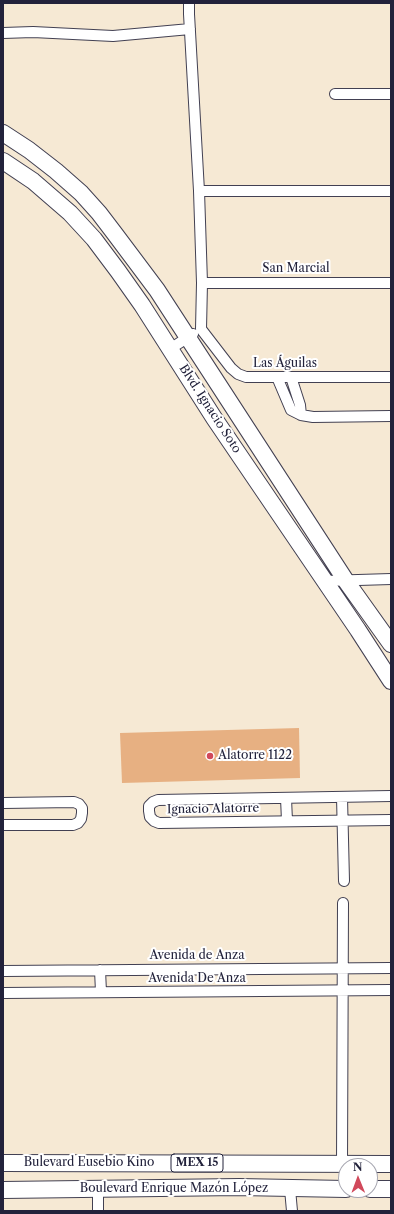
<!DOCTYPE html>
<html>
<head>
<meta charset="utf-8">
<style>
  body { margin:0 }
  #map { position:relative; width:394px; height:1214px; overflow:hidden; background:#f6e9d4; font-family:"Libre Caslon Text",serif }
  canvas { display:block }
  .frame { position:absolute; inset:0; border:4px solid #22223b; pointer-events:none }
  .north { position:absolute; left:338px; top:1158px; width:40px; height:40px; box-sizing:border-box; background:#fff; border:1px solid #a7a7b1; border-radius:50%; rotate:359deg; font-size:11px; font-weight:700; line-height:16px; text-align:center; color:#22223b }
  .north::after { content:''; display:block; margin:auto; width:14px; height:18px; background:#d1495b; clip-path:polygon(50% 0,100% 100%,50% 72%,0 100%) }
</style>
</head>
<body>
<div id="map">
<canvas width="394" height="1214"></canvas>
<div class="frame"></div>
<div class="north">N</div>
</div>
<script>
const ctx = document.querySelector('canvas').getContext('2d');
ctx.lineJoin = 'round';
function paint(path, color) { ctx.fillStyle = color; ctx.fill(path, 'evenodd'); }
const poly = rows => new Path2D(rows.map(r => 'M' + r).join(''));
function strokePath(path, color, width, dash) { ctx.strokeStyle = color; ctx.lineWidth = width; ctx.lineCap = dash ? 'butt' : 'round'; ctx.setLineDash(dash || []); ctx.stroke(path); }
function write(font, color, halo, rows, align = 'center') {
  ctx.font = font + ' "Libre Caslon Text",serif'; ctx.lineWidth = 4; ctx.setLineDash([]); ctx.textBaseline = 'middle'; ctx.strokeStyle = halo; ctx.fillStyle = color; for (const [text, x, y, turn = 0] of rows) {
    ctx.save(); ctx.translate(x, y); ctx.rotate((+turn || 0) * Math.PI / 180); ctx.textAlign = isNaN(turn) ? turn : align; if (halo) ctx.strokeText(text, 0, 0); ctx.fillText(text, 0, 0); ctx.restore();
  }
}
paint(poly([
  [299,728,300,778,122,783,120,733]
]), '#e7b082');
const street = poly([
  [189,3,189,14,199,191,202,283,201,329],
  [3,33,33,32,113,36,190,29],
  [335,94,391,94],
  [199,191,391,191],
  [202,283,391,283],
  [201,329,231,368,238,374,246,377,391,377],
  [170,349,193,334],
  [277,377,291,410,301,415,313,417,391,416],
  [291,377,300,405,301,415],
  [325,581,391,579],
  [391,796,158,800,153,802,149,806,149,811,150,817,154,821,159,823,391,820],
  [342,797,344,881],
  [286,798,287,821],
  [3,803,74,802,79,804,82,808,82,813,81,819,78,823,73,825,3,825],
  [100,970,101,992],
  [3,971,391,968],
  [3,993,391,990],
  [342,1164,343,903],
  [98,1188,98,1211],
  [290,1189,292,1211]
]);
const primary = poly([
  [3,133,29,150,56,171,81,193,99,213,115,234,157,290,346,581,391,644],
  [3,161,33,181,70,213,94,239,118,271,142,305,214,418,358,630,391,681],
  [3,1163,391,1164],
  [370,1189,391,1189],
  [3,1190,239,1187,346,1189]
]);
strokePath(street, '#424052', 12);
strokePath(primary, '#424052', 18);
strokePath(street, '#fff', 10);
strokePath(primary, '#fff', 16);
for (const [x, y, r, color] of [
  [210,756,4,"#d1495b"]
]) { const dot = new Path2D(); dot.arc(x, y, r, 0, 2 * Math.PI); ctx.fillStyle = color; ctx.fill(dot); strokePath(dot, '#fff', 1.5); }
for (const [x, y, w] of [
  [197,1163,52]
]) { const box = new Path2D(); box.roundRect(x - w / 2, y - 9, w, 18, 3); ctx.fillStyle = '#fff'; ctx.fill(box); strokePath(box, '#22223b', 1); }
write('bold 11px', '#22223b', null, [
  ["MEX 15",197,1163]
]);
write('12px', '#22223b', '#fff', [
  ["San Marcial",296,269],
  ["Las Águilas",285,364],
  ["Blvd. Ignacio Soto",210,409,57],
  ["Ignacio Alatorre",213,809,-1],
  ["Avenida de Anza",197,956],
  ["Avenida De Anza",197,979],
  ["Bulevard Eusebio Kino",89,1163],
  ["Boulevard Enrique Mazón López",174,1189]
]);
write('12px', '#22223b', '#fff', [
  ["Alatorre 1122",218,756]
], 'left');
</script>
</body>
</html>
